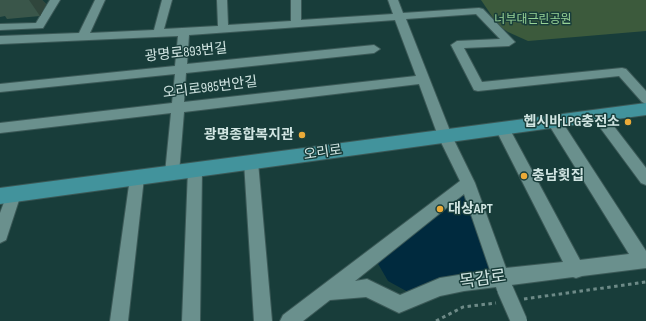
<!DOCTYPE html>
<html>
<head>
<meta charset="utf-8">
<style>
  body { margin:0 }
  canvas { display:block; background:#183d3a }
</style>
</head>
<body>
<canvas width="646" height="321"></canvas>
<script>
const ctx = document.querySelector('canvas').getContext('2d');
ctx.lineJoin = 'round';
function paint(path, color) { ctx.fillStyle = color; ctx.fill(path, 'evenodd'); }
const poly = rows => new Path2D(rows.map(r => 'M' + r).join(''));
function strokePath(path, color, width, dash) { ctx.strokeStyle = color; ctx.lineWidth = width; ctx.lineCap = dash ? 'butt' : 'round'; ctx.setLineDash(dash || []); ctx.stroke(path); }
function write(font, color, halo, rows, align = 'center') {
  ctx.font = font + ' "Sofia Sans Condensed","Noto Sans KR",sans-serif'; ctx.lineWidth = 3; ctx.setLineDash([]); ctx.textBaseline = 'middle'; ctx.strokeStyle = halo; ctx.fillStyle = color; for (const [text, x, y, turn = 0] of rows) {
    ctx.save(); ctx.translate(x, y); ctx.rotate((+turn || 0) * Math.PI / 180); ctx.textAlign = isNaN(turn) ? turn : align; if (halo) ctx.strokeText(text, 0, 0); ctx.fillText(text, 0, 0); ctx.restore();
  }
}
paint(poly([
  [481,0,646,0,646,31,528,41,508,32,498,25]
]), '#3c5a3c');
paint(poly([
  [466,193,490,270,408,292,388,281,377,262]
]), '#002a3e');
const minor = poly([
  [50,0,60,0,43,28,0,30,0,24,36,23,50,0],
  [95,0,105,0,90,33,154,30,162,0,172,0,164,29,218,26,217,0,227,0,228,25,291,21,291,0,301,0,301,20,393,14,388,0,398,0,403,13,479,8,483,9,515,42,509,46,464,48,482,82,622,68,626,69,646,91,646,104,642,102,619,76,478,91,474,90,451,45,457,41,500,39,476,14,406,19,452,136,475,183,506,268,563,262,495,128,497,124,502,123,507,124,580,260,629,254,549,125,547,121,549,117,554,116,559,117,646,251,646,268,582,276,576,278,573,277,511,285,509,290,503,293,497,290,496,287,464,291,440,296,399,313,366,297,330,300,303,321,280,321,283,315,460,181,438,136,419,84,184,112,179,173,177,177,172,179,167,177,165,173,171,113,0,133,0,123,172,103,175,74,0,92,0,84,175,66,178,36,0,44,0,36,79,33,95,0],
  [395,20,416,76,184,102,186,73,374,53,380,49,374,45,187,64,189,35,395,20],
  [464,194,490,270,440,278,400,295,367,279,355,281,464,194],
  [598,110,603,112,646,168,646,185,641,183,593,118,592,115,593,112,598,110],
  [251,156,256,158,258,162,272,321,254,321,244,162,246,158,251,156],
  [195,164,200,166,202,170,200,321,182,321,188,170,190,166,195,164],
  [137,172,142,174,144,178,128,321,110,321,130,178,132,174,137,172],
  [14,187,19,189,21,194,6,240,0,243,0,213,9,189,14,187]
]);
const major = poly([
  [646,103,646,115,0,204,0,188,646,103]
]);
strokePath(minor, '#3b5957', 2);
strokePath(major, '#3b5957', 2);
strokePath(poly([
  [524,299,646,282],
  [436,321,463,307,496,303]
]), '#6d8a87', 3, [3.5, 3.5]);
paint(minor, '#6a908d');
paint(major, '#42939c');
const minorBridge = poly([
  [505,289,519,321]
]);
strokePath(minorBridge, '#3b5957', 18, []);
strokePath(minorBridge, '#6a908d', 16);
paint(poly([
  [0,0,42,0,46,4,40,16,7,19,5,16,0,17]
]), '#3a564a');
paint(poly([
  [29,0,42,0,46,4,40,16]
]), '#30463c');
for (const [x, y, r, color] of [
  [628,122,4,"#eaaa38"],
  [302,135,4,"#eaaa38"],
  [524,176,4,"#eaaa38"],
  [440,209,4,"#eaaa38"]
]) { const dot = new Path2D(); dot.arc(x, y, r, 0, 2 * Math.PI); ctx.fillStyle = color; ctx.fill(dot); strokePath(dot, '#183d3a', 1.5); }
write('12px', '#97d296', '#183d3a', [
  ["너부대근린공원",533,20]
]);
write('14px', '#d1e5e2', '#183d3a', [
  ["광명로893번길",186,53,-6],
  ["오리로985번안길",210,88,-7],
  ["오리로",323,153,-8]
]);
write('bold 14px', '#d1e5e2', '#183d3a', [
  ["헵시바LPG충전소",620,122],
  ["광명종합복지관",294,135],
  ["충남횟집",532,176,"left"],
  ["대상APT",448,209,"left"]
], 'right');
write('17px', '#d1e5e2', '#183d3a', [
  ["목감로",483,280,-8]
]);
</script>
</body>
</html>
